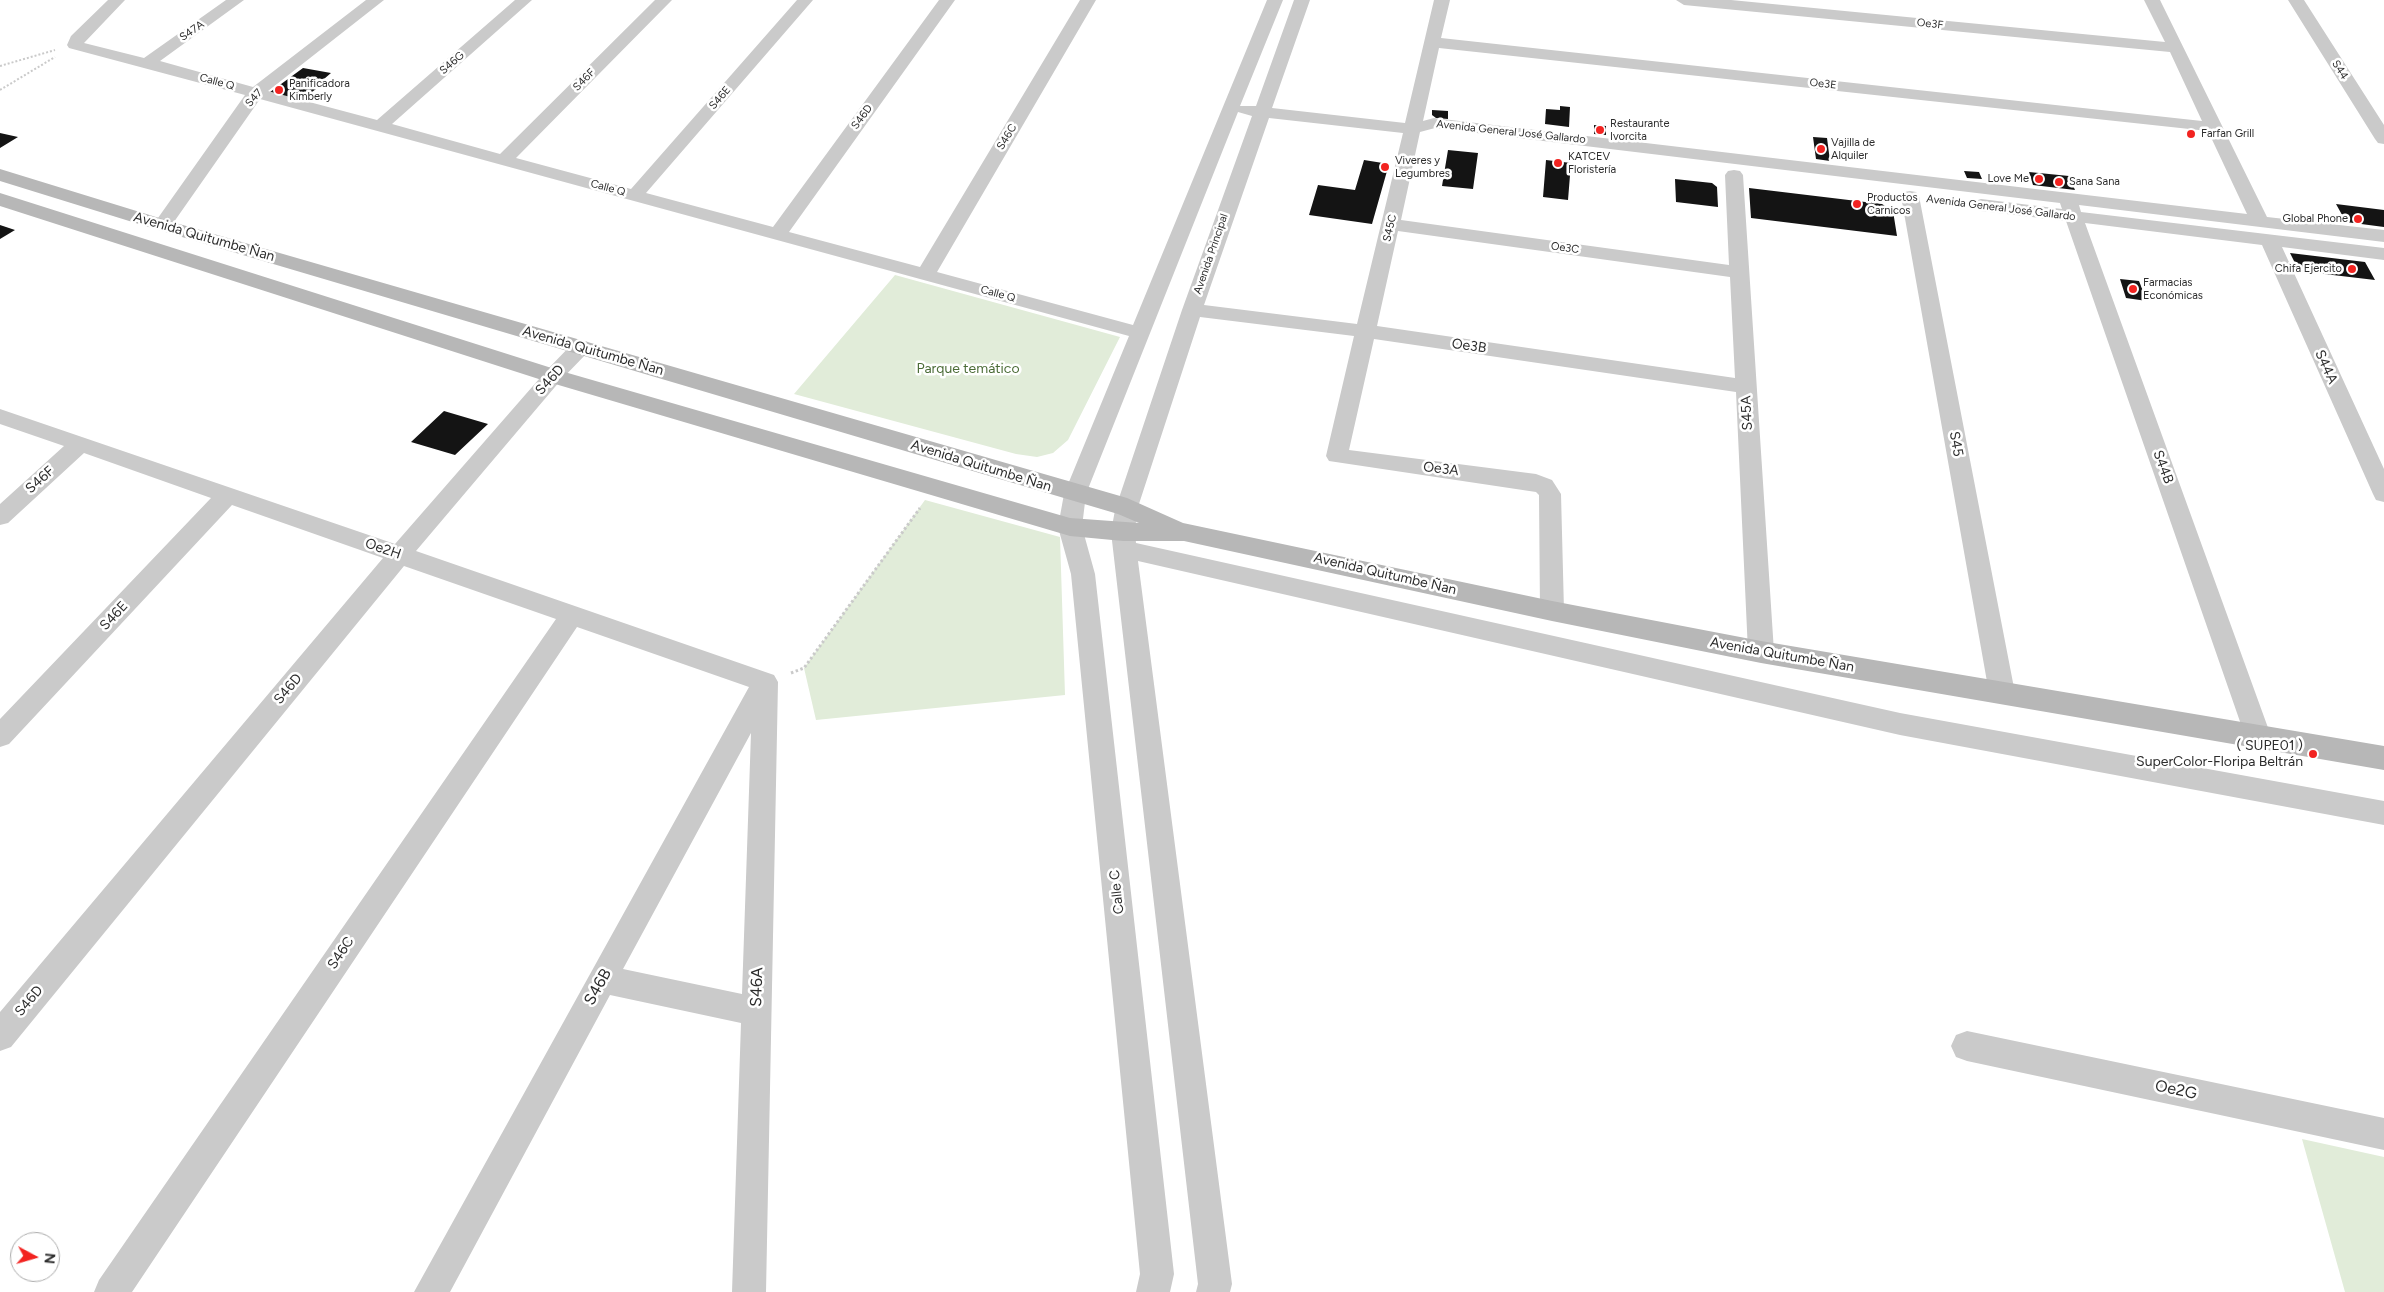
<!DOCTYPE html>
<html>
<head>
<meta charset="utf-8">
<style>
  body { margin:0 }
  #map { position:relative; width:2384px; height:1292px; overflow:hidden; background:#fff; font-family:Figtree,sans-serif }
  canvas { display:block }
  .north { position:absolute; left:10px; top:1232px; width:50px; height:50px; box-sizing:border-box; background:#fff; border:1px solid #ababab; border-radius:50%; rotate:96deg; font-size:14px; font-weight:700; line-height:20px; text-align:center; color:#2d2d2d }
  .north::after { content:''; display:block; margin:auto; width:18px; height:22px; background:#f22320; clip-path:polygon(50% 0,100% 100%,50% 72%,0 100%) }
</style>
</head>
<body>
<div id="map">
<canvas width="2384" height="1292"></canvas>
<div class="north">N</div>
</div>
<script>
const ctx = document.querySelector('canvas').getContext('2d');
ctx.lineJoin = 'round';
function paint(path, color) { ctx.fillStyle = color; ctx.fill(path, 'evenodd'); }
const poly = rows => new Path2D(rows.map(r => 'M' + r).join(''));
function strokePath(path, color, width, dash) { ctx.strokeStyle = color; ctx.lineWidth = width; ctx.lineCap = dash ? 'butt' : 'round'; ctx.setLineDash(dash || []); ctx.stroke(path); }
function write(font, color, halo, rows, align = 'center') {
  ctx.font = font + ' Figtree,sans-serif'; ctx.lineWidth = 5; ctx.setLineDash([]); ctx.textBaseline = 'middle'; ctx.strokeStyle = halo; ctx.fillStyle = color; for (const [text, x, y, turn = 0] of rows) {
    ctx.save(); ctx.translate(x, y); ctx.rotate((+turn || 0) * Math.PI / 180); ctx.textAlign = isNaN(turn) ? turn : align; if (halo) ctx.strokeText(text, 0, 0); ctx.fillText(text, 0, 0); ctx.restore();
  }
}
paint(poly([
  [895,275,1120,337,1068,440,1053,453,1037,457,1016,454,794,394],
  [925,500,1060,537,1065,695,816,720,804,668],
  [2302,1139,2384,1157,2384,1292,2345,1292]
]), '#e1ecd9');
paint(poly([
  [303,68,331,73,324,79,328,80,300,101,266,95],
  [1560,106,1570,107,1569,127,1545,124,1546,109,1560,110],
  [1432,110,1448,111,1448,119,1436,118,1432,115],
  [1594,125,1606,126,1606,135,1594,134],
  [0,133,18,137,0,148],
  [1813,137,1827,138,1830,161,1816,159],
  [1448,150,1478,153,1473,189,1442,186],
  [1364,160,1389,164,1372,224,1309,215,1318,185,1355,190],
  [1546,160,1571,163,1568,200,1543,197],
  [1964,171,1979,172,1982,179,1967,178],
  [2029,172,2069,176,2075,190,2033,185],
  [1675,179,1712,183,1717,187,1718,207,1676,202],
  [1749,188,1882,204,1893,211,1897,236,1751,218],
  [2336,204,2384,210,2384,227,2346,222],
  [0,225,15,230,0,239],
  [2290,253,2365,262,2375,280,2299,271],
  [2120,279,2139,281,2147,301,2126,298],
  [444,411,488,424,455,455,411,442]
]), '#141414');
strokePath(poly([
  [0,66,55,50],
  [0,90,55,57]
]), '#cacaca', 2, [2, 2]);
strokePath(poly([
  [791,673,804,668,920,508]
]), '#cacaca', 3, [2.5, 2.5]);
paint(poly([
  [108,0,125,0,84,43,144,58,226,0,244,0,160,61,253,87,366,0,384,0,268,91,377,120,515,0,532,0,392,124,500,154,655,0,672,0,516,158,631,189,797,0,813,0,646,193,773,227,939,0,955,0,789,232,920,267,1080,0,1096,0,937,272,1133,325,1267,0,1283,0,1240,106,1256,106,1294,0,1310,0,1272,108,1405,123,1434,0,1450,0,1441,38,2202,121,2170,52,1684,5,1676,0,1731,0,2165,42,2144,0,2160,0,2267,217,2384,230,2384,242,2079,205,2081,212,2384,248,2384,260,2282,247,2384,469,2384,502,2376,500,2373,494,2262,245,2085,223,2271,736,2267,744,2258,747,2249,744,2245,736,2066,221,1981,211,1975,209,1972,205,1975,201,1981,199,2062,209,2060,203,1435,128,1420,132,1401,220,1729,265,1725,175,1728,171,1734,170,1740,171,1743,175,1774,652,1770,659,1761,662,1752,659,1748,652,1736,392,1374,339,1349,450,1536,474,1552,480,1561,494,1564,611,1561,618,1552,620,1543,618,1540,611,1539,495,1536,492,1329,461,1326,456,1354,336,1200,317,1137,510,1135,532,1136,543,1900,713,2384,801,2384,825,1900,735,1138,561,1232,1284,1230,1292,1196,1292,1198,1284,1111,532,1115,510,1182,310,1252,116,1238,112,1086,494,1082,527,1095,574,1174,1274,1170,1292,1136,1292,1140,1274,1071,574,1058,527,1064,494,1129,336,260,99,169,229,155,229,153,225,245,95,69,48,67,45,71,36,108,0],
  [1439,48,2208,131,2247,214,1434,118,1423,121,1439,48],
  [1269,118,1403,133,1357,324,1204,305,1269,118],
  [1398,231,1730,277,1735,378,1377,326,1398,231],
  [2288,0,2304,0,2384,125,2384,144,2378,143,2375,139,2288,0],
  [1910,191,1916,192,1919,196,2015,693,2011,700,2002,703,1993,700,1989,693,1901,196,1904,192,1910,191],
  [581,340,588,342,591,347,588,352,560,381,416,551,774,675,778,682,766,1292,732,1292,741,1023,610,995,450,1292,414,1292,749,687,577,627,132,1292,94,1292,99,1280,556,619,404,566,11,1047,0,1051,0,1012,383,558,232,505,9,744,0,747,0,719,211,498,84,453,8,523,0,525,0,504,64,446,0,424,0,409,395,544,546,371,574,342,581,340],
  [751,733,742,994,623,969,751,733],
  [1967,1031,2384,1118,2384,1150,1967,1061,1956,1057,1951,1046,1956,1035,1967,1031]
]), '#cacaca');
paint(poly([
  [0,169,169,221,1127,498,1183,523,1552,601,1761,641,2384,746,2384,770,1761,663,1552,621,1184,541,1123,541,1070,536,545,381,0,206,0,193,561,371,1070,518,1139,523,1118,514,155,229,0,181,0,169]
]), '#b7b7b7');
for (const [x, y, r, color] of [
  [279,90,5,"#f22320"],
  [1600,130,5,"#f22320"],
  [2191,134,5,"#f22320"],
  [1821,149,5,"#f22320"],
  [1558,163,5,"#f22320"],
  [1385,167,5,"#f22320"],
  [2039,179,5,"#f22320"],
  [2059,182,5,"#f22320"],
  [1857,204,5,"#f22320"],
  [2358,219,5,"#f22320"],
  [2352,269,5,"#f22320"],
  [2133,289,5,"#f22320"],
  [2313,754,5,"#f22320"]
]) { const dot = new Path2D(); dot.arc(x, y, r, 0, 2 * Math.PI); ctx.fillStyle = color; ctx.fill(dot); strokePath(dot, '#fff', 2); }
write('11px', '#2d2d2d', '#fff', [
  ["Oe3F",1930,24,6],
  ["S47A",192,31,-35],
  ["S46G",452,63,-41],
  ["S44",2340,70,58],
  ["S46F",584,80,-45],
  ["Calle Q",217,82,15],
  ["Oe3E",1823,84,6],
  ["S47",254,98,-49],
  ["S46E",720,98,-49],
  ["S46D",862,117,-54],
  ["Avenida General José Gallardo",1511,132,6],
  ["S46C",1007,137,-59],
  ["Calle Q",608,188,15],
  ["Avenida General José Gallardo",2001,208,7],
  ["S45C",1390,228,-77],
  ["Oe3C",1565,248,8],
  ["Avenida Principal",1211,254,-71],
  ["Calle Q",998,294,15]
]);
write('11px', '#2d2d2d', '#fff', [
  ["Panificadora",289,84],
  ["Kimberly",289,97],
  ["Restaurante",1610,124],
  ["Ivorcita",1610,137],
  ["Farfan Grill",2201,134],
  ["Vajilla de",1831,143],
  ["Alquiler",1831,156],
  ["KATCEV",1568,157],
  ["Floristería",1568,170],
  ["Viveres y",1395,161],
  ["Legumbres",1395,174],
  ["Love Me",2029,179,"right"],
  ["Sana Sana",2069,182],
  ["Productos",1867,198],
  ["Carnicos",1867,211],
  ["Global Phone",2348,219,"right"],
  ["Chifa Ejercito",2342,269,"right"],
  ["Farmacias",2143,283],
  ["Económicas",2143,296]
], 'left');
write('14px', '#2d2d2d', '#fff', [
  ["Avenida Quitumbe Ñan",204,237,16],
  ["Oe3B",1469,346,8],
  ["Avenida Quitumbe Ñan",593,351,16],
  ["S44A",2326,367,66],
  ["S46D",550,380,-48],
  ["S45A",1747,413,-93],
  ["S45",1956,444,80],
  ["Avenida Quitumbe Ñan",981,466,17],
  ["S44B",2163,467,70],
  ["Oe3A",1441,469,7],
  ["S46F",40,480,-42],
  ["Oe2H",383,549,19],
  ["Avenida Quitumbe Ñan",1385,574,13],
  ["S46E",114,616,-47],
  ["Avenida Quitumbe Ñan",1782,655,10],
  ["S46D",288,689,-50],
  ["Calle C",1117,892,-96],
  ["S46C",341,953,-56],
  ["S46D",29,1001,-50]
]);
write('14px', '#4b6c37', '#fff', [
  ["Parque temático",968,369]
]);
write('14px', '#2d2d2d', '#fff', [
  ["( SUPE01 )",2303,746],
  ["SuperColor-Floripa Beltrán",2303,762]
], 'right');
write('16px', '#2d2d2d', '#fff', [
  ["S46B",598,987,-61],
  ["S46A",757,987,-88],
  ["Oe2G",2176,1090,12]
]);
</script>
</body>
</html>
